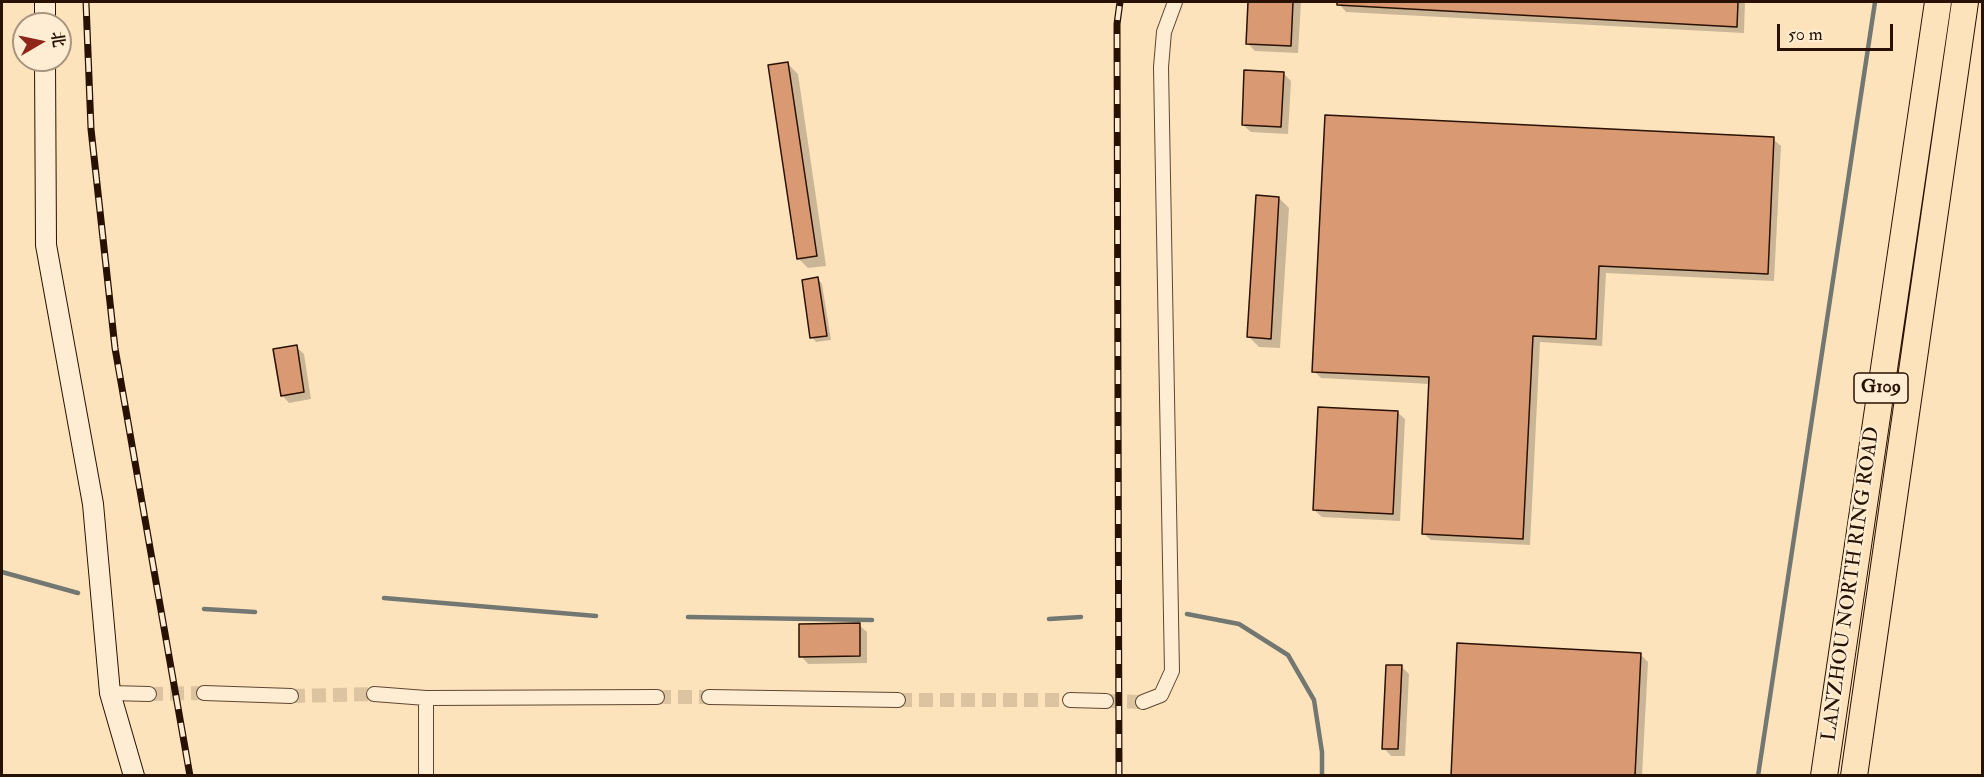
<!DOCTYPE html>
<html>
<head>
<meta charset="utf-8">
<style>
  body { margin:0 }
  #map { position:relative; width:1984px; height:777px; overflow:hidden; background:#fde3bc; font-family:"IM FELL Double Pica","Noto Serif SC",serif }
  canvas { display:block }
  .frame { position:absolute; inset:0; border:3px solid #291101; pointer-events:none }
  .north { position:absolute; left:12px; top:12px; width:60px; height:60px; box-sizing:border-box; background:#feedd3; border:2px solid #a9957f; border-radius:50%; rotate:81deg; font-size:16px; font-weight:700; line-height:24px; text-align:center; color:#291101 }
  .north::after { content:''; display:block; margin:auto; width:21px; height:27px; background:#8f2418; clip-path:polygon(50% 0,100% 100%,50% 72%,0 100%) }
  .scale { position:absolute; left:1777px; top:24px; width:116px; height:27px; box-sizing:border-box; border:3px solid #291101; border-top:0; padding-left:8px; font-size:18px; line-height:21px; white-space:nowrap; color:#291101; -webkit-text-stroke:4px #feedd3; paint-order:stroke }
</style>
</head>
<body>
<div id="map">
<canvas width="1984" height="777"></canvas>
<div class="frame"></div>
<div class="north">北</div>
<div class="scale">50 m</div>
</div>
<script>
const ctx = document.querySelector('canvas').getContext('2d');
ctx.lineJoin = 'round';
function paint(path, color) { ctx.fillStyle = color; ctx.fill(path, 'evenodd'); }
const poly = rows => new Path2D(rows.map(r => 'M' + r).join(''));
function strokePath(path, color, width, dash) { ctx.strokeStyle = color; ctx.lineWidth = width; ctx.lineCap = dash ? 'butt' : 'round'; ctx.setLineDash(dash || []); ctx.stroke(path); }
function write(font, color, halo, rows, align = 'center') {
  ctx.font = font + ' "IM FELL Double Pica",serif'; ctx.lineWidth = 4.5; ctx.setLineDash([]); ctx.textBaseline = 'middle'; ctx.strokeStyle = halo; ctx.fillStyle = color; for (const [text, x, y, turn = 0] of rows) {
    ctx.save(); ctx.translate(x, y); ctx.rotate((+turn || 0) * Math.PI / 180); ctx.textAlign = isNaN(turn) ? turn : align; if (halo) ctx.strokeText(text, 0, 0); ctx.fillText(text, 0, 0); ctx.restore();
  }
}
paint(poly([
  [1249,2,1301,2,1298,53,1255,51,1247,43],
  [1339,2,1745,2,1744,33,1346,12,1339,4],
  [788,64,798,74,826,266,808,268,798,258],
  [1283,73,1291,81,1288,134,1251,132,1243,125],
  [1773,139,1781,146,1774,281,1606,273,1602,346,1540,342,1530,545,1431,540,1423,533,1430,384,1321,378,1314,371],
  [1279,198,1289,208,1280,348,1259,347,1249,337],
  [818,279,822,284,831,340,816,342,812,337],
  [296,347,304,354,311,399,289,403,282,395],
  [1397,412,1405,419,1400,521,1322,517,1314,510],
  [859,625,867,632,867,663,808,664,801,656],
  [1640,654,1648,662,1642,776,1452,776],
  [1402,667,1409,674,1405,756,1391,756,1384,748]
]), '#0003');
strokePath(poly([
  [2,572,78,593],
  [384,598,596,616],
  [204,609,255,612],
  [1187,614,1239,624,1288,655,1314,700,1322,752,1322,776],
  [688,617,872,620],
  [1049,619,1081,617],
  [1758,776,1875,2]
]), '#737771', 4.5);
const building = poly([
  [1248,2,1293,2,1291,46,1246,44,1248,2],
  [1337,2,1738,2,1737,27,1337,5,1337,2],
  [788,62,817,256,797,259,768,65,788,62],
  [1244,70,1284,72,1281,127,1242,125,1244,70],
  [1325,115,1774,137,1768,274,1599,266,1596,339,1533,336,1523,539,1422,534,1429,377,1312,372,1325,115],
  [1256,195,1279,197,1271,339,1247,337,1256,195],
  [818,277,827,336,810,338,802,280,818,277],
  [297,345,304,392,281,396,273,349,297,345],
  [1318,407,1398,411,1393,514,1313,510,1318,407],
  [860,623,860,656,799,657,799,624,860,623],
  [1457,643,1641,653,1635,776,1451,776,1457,643],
  [1386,665,1402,665,1398,749,1382,749,1386,665]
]);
paint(building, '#d99972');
strokePath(building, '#291101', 1.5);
strokePath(poly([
  [149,694,204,693],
  [291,696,374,694],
  [657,697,709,697],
  [898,700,1070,700],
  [1106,701,1143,702]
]), '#ddc4a0', 14, [14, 7]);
const street = poly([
  [110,693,149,694],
  [204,693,291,696],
  [374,694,426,698,657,697],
  [709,697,898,700],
  [426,698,426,776],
  [1070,700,1106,701],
  [1143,702,1161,695,1172,671,1161,67,1164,32,1175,2]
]);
const secondary = poly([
  [45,2,45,24],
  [45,60,46,245,93,504,110,693,134,776]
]);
const highway = poly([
  [1824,776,1938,2],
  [1854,776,1965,2]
]);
strokePath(street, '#5e4630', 16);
strokePath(secondary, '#291101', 22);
strokePath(highway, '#291101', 28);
strokePath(street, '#feedd3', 14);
strokePath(secondary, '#feedd3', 20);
strokePath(highway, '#fde3bc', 26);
const rail = poly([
  [86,2,91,129,115,348,190,776],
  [1119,776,1117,24,1120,2]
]);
strokePath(rail, '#291101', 7);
strokePath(rail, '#feedd3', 4.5, [14]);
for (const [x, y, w] of [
  [1881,388,54]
]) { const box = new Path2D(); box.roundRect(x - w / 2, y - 15, w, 30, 4.5); ctx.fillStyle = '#feedd3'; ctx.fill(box); strokePath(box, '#291101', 1.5); }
write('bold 18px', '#291101', null, [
  ["G109",1881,388]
]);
write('20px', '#291101', '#feedd3', [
  ["LANZHOU NORTH RING ROAD",1852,584,-82]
]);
</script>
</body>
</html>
